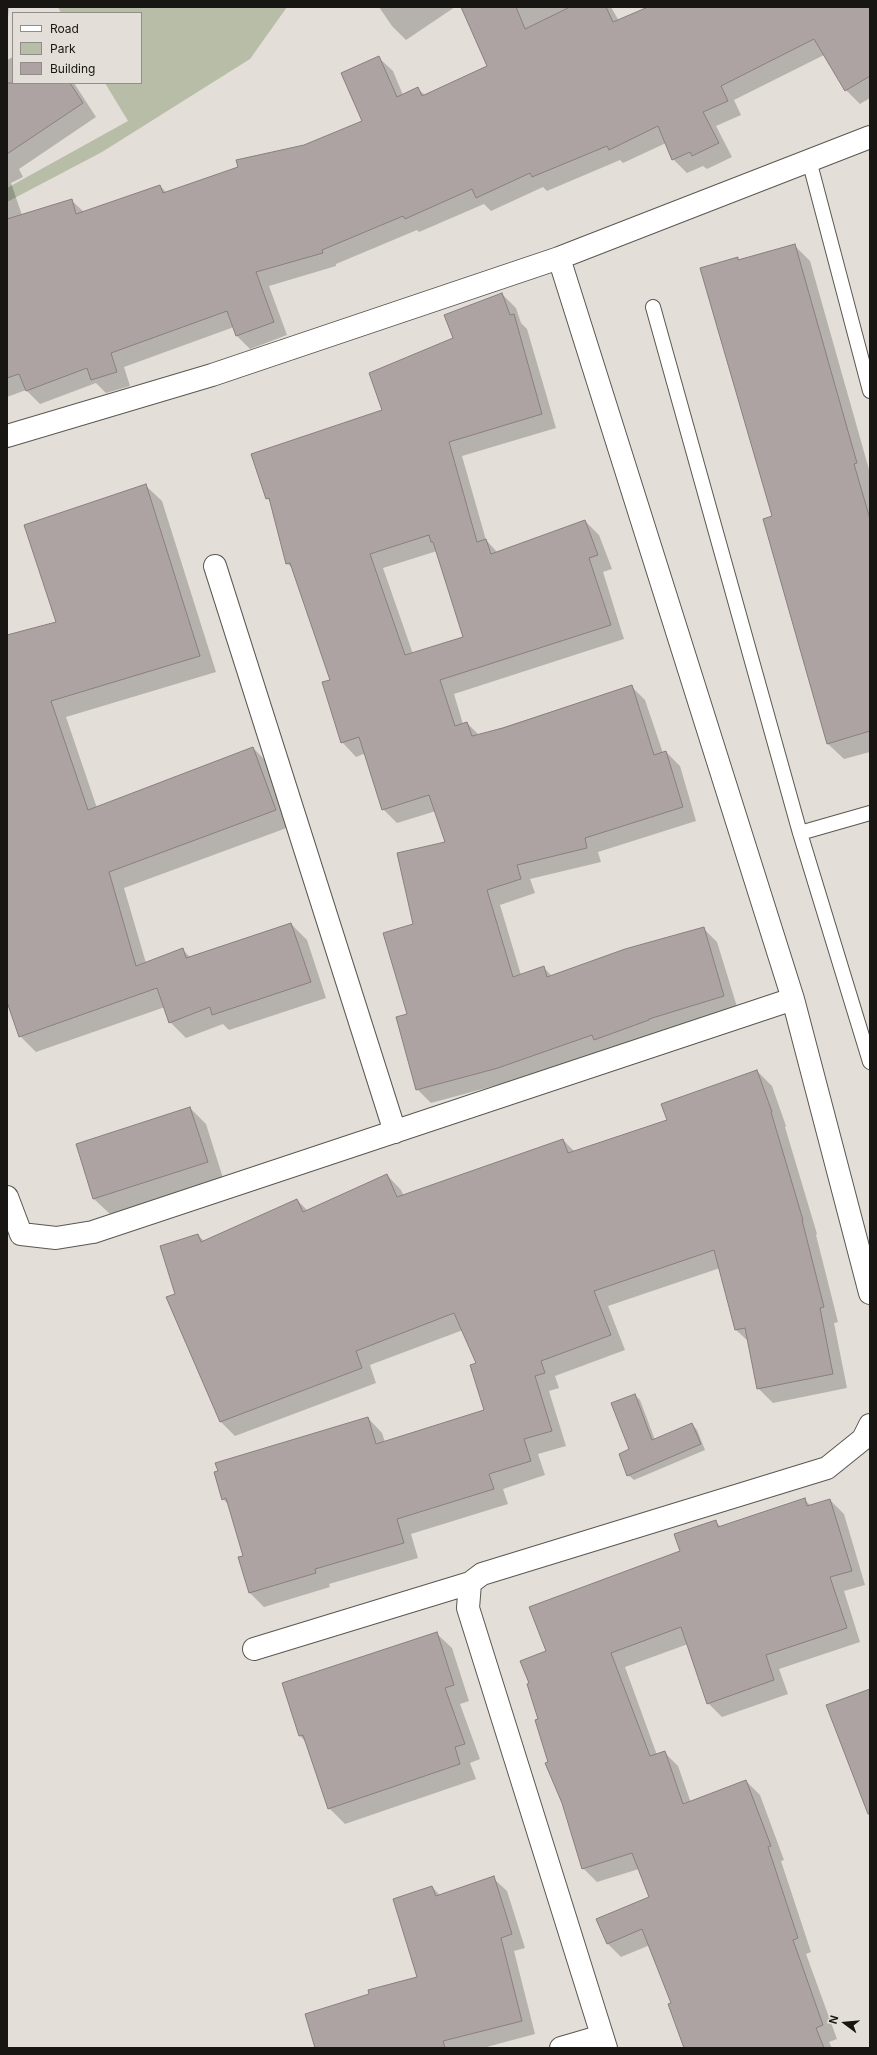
<!DOCTYPE html>
<html>
<head>
<meta charset="utf-8">
<style>
  body { margin:0 }
  #map { position:relative; width:877px; height:2055px; overflow:hidden; background:#e3ded7; font-family:Inter,sans-serif }
  canvas { display:block }
  .frame { position:absolute; inset:0; border:8px solid #171613; pointer-events:none }
  .legend { position:absolute; left:12px; top:12px; width:130px; height:72px; box-sizing:border-box; background:#e3ded7; border:1px solid #918e89; margin:0; padding:5px 7px; list-style:none; font-size:12px; color:#171613 }
  .legend li { display:flex; align-items:center; gap:8px; height:20px }
  .legend b { width:20px; border:1px solid #918e89 }
  .north { position:absolute; left:825px; top:2003px; width:40px; height:40px; -webkit-text-stroke:3px #e3ded7; paint-order:stroke; rotate:286deg; font-size:11px; font-weight:700; line-height:16px; text-align:center; color:#171613 }
  .north::after { content:''; display:block; margin:auto; width:14px; height:18px; background:#171613; clip-path:polygon(50% 0,100% 100%,50% 72%,0 100%) }
</style>
</head>
<body>
<div id="map">
<canvas width="877" height="2055"></canvas>
<div class="frame"></div>
<ul class="legend">
<li><b style="height:5px;background:#fff"></b>Road</li>
<li><b style="height:11px;background:#b8bda8"></b>Park</li>
<li><b style="height:11px;background:#ada3a2"></b>Building</li>
</ul>
<div class="north">N</div>
</div>
<script>
const ctx = document.querySelector('canvas').getContext('2d');
ctx.lineJoin = 'round';
function paint(path, color) { ctx.fillStyle = color; ctx.fill(path, 'evenodd'); }
const poly = rows => new Path2D(rows.map(r => 'M' + r).join(''));
function strokePath(path, color, width, dash) { ctx.strokeStyle = color; ctx.lineWidth = width; ctx.lineCap = dash ? 'butt' : 'round'; ctx.setLineDash(dash || []); ctx.stroke(path); }
paint(poly([
  [58,7,287,7,250,59,102,152,7,202,7,188,128,121,105,83,141,83,141,13,61,13]
]), '#b8bda8');
paint(poly([
  [7,7,9,7,7,28],
  [379,7,455,7,406,40,392,26],
  [463,7,611,7,619,21,651,7,870,7,870,98,860,104,846,90,824,55,734,100,741,115,716,126,732,157,707,169,703,166,687,173,673,159,666,143,623,163,620,160,547,191,543,187,491,211,484,204,419,232,417,230,336,264,336,266,269,286,287,335,250,349,236,335,234,327,124,367,130,386,106,393,96,383,40,404,26,390,7,397,7,60,13,57,13,83,74,83,96,117,19,169,23,177,11,183,22,215,71,200,84,212,160,186,167,193,304,146,363,121,379,58,393,71,403,95,418,89,425,95,488,67],
  [794,245,810,261,870,473,870,752,844,759,828,744,774,516,737,258,740,260],
  [502,294,516,308,521,323,527,329,556,428,462,456,486,540,498,553,585,521,599,535,612,569,603,572,624,639,454,694,463,724,467,723,479,735,631,686,645,700,663,753,666,752,680,766,696,821,598,852,601,862,530,879,535,893,500,905,521,975,544,968,552,976,703,928,717,942,738,1010,609,1053,605,1050,512,1081,431,1103,417,1089,414,925,446,843,436,811,397,823,383,809,366,753,356,757,342,742,332,680,293,569,287,563,271,502,267,498,384,411,454,338],
  [437,551,464,637,413,654,383,568],
  [146,486,162,501,216,672,66,717,97,808,253,748,269,764,292,826,124,888,146,963,182,949,190,957,291,924,307,940,326,998,229,1030,223,1024,186,1038,170,1022,165,1007,36,1052,20,1036,7,999,7,636,57,622],
  [757,1071,772,1086,786,1126,785,1127,817,1234,816,1235,838,1322,834,1323,847,1388,773,1403,758,1388,749,1342,736,1330,720,1268,608,1306,625,1350,555,1376,559,1388,549,1391,566,1446,538,1454,545,1475,503,1489,508,1504,411,1534,418,1558,329,1584,330,1587,264,1607,249,1592,244,1557,230,1506,223,1499,368,1418,382,1433,385,1442,485,1410,478,1364,463,1330,370,1365,376,1383,235,1436,220,1421,176,1294,198,1235,204,1241,297,1200,307,1210,387,1175,401,1190,404,1196,563,1140,575,1152,668,1120],
  [190,1108,206,1124,223,1178,110,1214,94,1199,77,1145],
  [635,1395,640,1400,655,1440,692,1424,697,1430,705,1450,634,1480,628,1475],
  [805,1500,811,1506,830,1500,844,1514,865,1585,844,1591,860,1642,779,1669,788,1694,722,1717,708,1703,688,1644,625,1667,657,1755,664,1752,678,1766,691,1803,746,1781,760,1795,784,1860,781,1861,811,1952,806,1954,837,2039,829,2042,832,2048,685,2048,672,2004,650,1945,621,1957,607,1943,651,1898,639,1869,597,1882,583,1868,549,1763,530,1684,547,1652,681,1551,715,1521,721,1527],
  [436,1633,452,1648,469,1701,460,1704,480,1759,470,1763,476,1779,345,1824,329,1808,307,1743,300,1736,283,1683],
  [493,1878,507,1891,525,1948,514,1951,535,2034,483,2048,316,2048,419,1978,432,1887,440,1895]
]), '#0003');
const building = poly([
  [461,7,516,7,525,29,570,7,606,7,613,22,648,7,870,7,870,76,845,91,814,39,721,86,728,101,703,112,719,143,692,156,690,152,672,160,658,126,609,150,607,146,532,177,530,173,476,198,472,189,405,219,403,216,322,250,323,253,256,272,274,322,236,336,227,311,111,353,117,372,91,380,87,368,26,391,19,374,7,378,7,219,72,199,76,214,160,185,163,193,238,167,236,160,304,145,362,121,341,73,379,56,397,97,418,87,422,96,487,66,461,7],
  [7,83,70,83,83,103,7,154,7,83],
  [795,244,857,463,854,464,870,519,870,731,827,744,763,519,772,516,700,268,738,257,738,260,795,244],
  [502,293,510,315,514,314,542,414,449,442,477,542,486,539,491,554,585,520,598,555,589,558,611,625,440,680,455,726,467,722,472,736,503,728,632,685,654,755,666,751,683,807,585,838,587,848,517,865,521,879,487,890,513,977,544,966,547,977,625,949,704,927,724,996,649,1019,649,1020,594,1040,592,1035,498,1068,416,1090,396,1017,407,1014,383,933,413,924,397,853,445,842,429,795,382,810,359,737,341,743,322,682,330,680,290,563,286,564,269,498,266,499,251,454,382,410,369,373,453,338,444,315,502,293],
  [429,535,431,542,433,542,463,637,405,655,370,554,429,535],
  [146,484,200,656,51,701,88,810,253,747,276,810,109,872,136,966,183,948,186,958,291,923,311,982,212,1015,210,1007,169,1023,157,988,19,1037,7,1002,7,635,56,622,24,525,146,484],
  [757,1070,772,1112,771,1112,803,1220,802,1220,824,1307,820,1308,833,1374,757,1389,745,1328,735,1330,714,1250,594,1291,611,1335,541,1361,545,1373,535,1376,552,1431,524,1439,531,1461,489,1474,494,1489,397,1519,404,1543,315,1569,316,1573,249,1593,238,1557,243,1556,226,1498,222,1500,214,1472,218,1471,215,1463,368,1417,376,1444,484,1410,470,1365,476,1363,454,1313,356,1351,362,1368,220,1422,166,1297,175,1294,160,1246,198,1234,201,1242,297,1199,303,1212,387,1174,397,1197,563,1139,568,1153,667,1120,661,1104,757,1070],
  [190,1107,208,1162,93,1199,76,1144,190,1107],
  [635,1394,652,1440,692,1423,701,1444,627,1476,619,1454,629,1449,611,1403,635,1394],
  [805,1498,807,1506,830,1499,852,1571,830,1577,847,1628,766,1655,774,1680,707,1704,681,1627,611,1653,650,1756,665,1751,683,1804,746,1780,771,1846,768,1847,798,1938,793,1940,823,2025,816,2028,824,2048,684,2048,668,2004,671,2003,642,1929,607,1944,596,1919,649,1897,632,1853,582,1869,562,1803,545,1763,548,1762,535,1720,538,1719,527,1684,529,1683,520,1661,546,1651,529,1607,680,1551,674,1534,716,1520,718,1527,805,1498],
  [437,1632,454,1685,445,1688,465,1744,455,1747,460,1764,328,1809,303,1735,299,1736,282,1683,437,1632],
  [870,1689,870,1814,868,1814,826,1705,870,1689],
  [494,1876,512,1934,501,1938,522,2021,443,2041,445,2048,315,2048,305,2014,369,1994,368,1990,417,1977,393,1899,432,1886,436,1896,494,1876]
]);
paint(building, '#ada3a2');
strokePath(building, '#887f7e', 1);
const lane = poly([
  [809,160,870,391],
  [653,307,800,833,870,1062],
  [800,833,870,813]
]);
const street = poly([
  [559,258,793,999,870,1293],
  [7,436,212,375,559,258,870,137],
  [215,566,395,1132],
  [7,1197,21,1234,56,1238,93,1232,793,999],
  [254,1649,470,1583],
  [561,2048,602,2036],
  [606,2048,468,1608,470,1583,482,1574,827,1468,863,1439,870,1425]
]);
strokePath(lane, '#5b5751', 16);
strokePath(street, '#5b5751', 24);
strokePath(lane, '#fff', 14);
strokePath(street, '#fff', 22);
</script>
</body>
</html>
